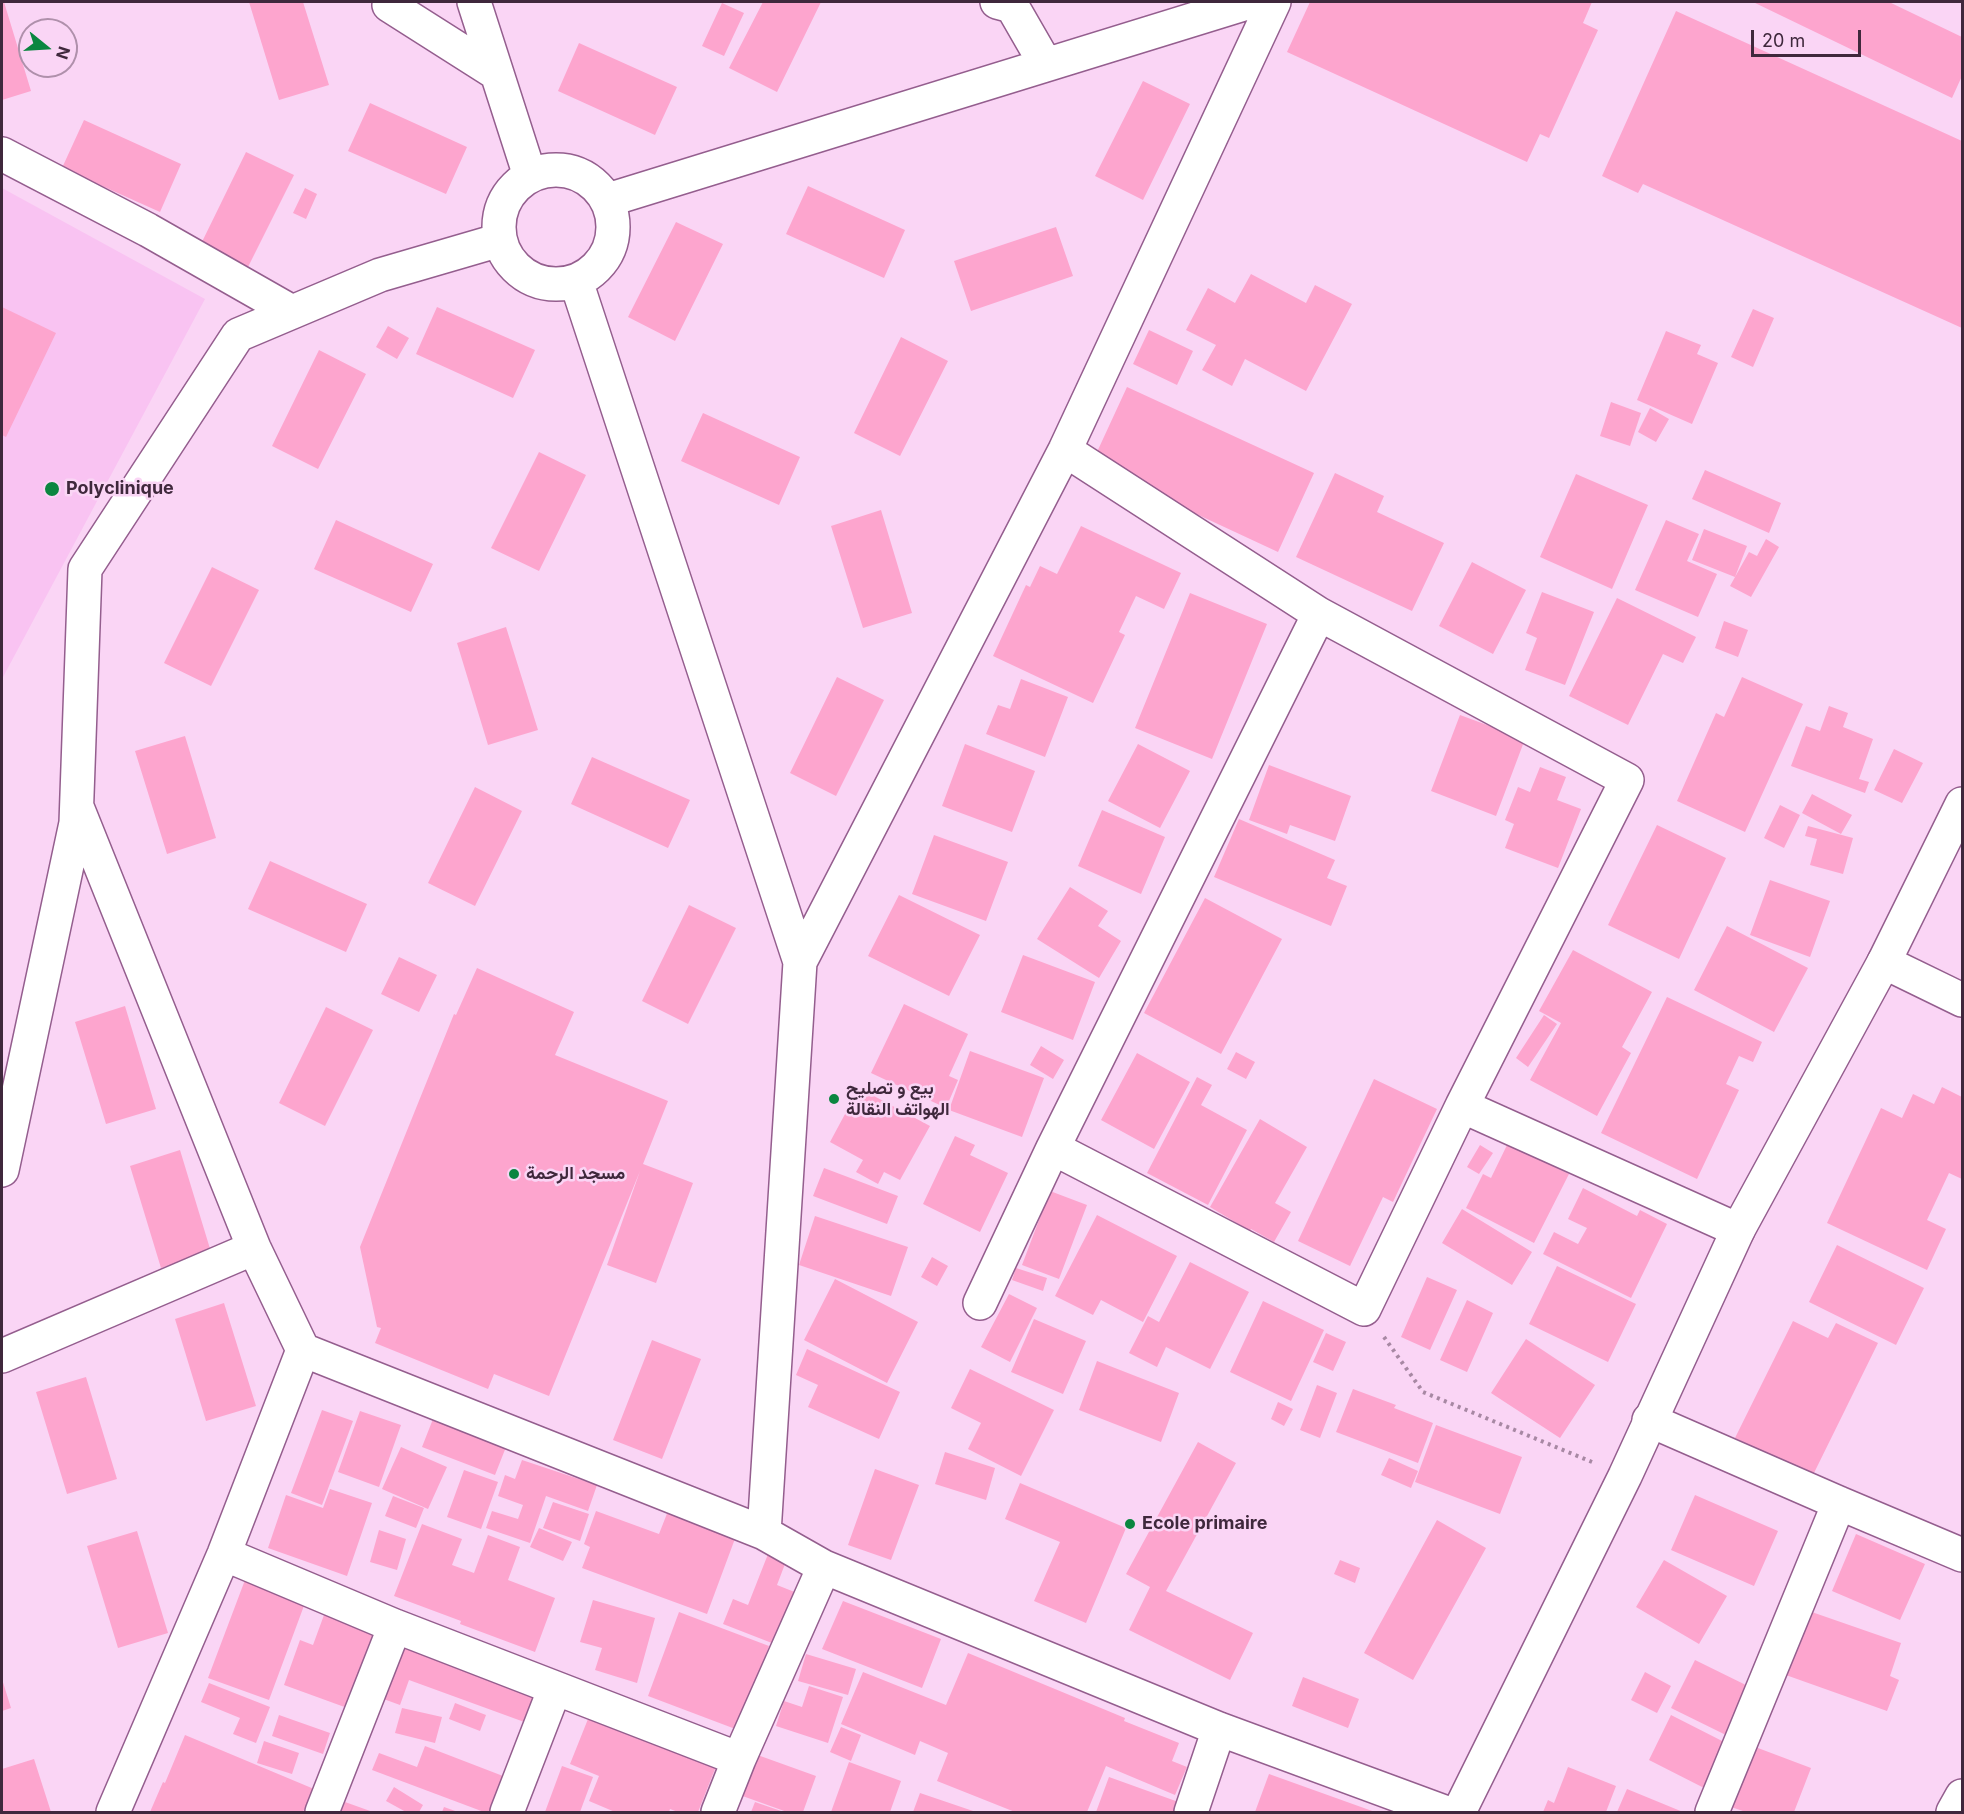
<!DOCTYPE html>
<html>
<head>
<meta charset="utf-8">
<style>
  body { margin:0 }
  #map { position:relative; width:1964px; height:1814px; overflow:hidden; background:#fad5f5; font-family:Inter,sans-serif }
  canvas { display:block }
  .frame { position:absolute; inset:0; border:3px solid #3f283c; pointer-events:none }
  .north { position:absolute; left:18px; top:18px; width:60px; height:60px; box-sizing:border-box; background:#fad5f5; border:2px solid #af90ab; border-radius:50%; rotate:108deg; font-size:16px; font-weight:700; line-height:24px; text-align:center; color:#3f283c }
  .north::after { content:''; display:block; margin:auto; width:21px; height:27px; background:#0b8640; clip-path:polygon(50% 0,100% 100%,50% 72%,0 100%) }
  .scale { position:absolute; left:1751px; top:30px; width:110px; height:27px; box-sizing:border-box; border:3px solid #3f283c; border-top:0; padding-left:8px; font-size:18px; line-height:21px; white-space:nowrap; color:#3f283c; -webkit-text-stroke:4px #fad5f5; paint-order:stroke }
</style>
</head>
<body>
<div id="map">
<canvas width="1964" height="1814"></canvas>
<div class="frame"></div>
<div class="north">N</div>
<div class="scale">20 m</div>
</div>
<script>
const ctx = document.querySelector('canvas').getContext('2d');
ctx.lineJoin = 'round';
function paint(path, color) { ctx.fillStyle = color; ctx.fill(path, 'evenodd'); }
const poly = rows => new Path2D(rows.map(r => 'M' + r).join(''));
function strokePath(path, color, width, dash) { ctx.strokeStyle = color; ctx.lineWidth = width; ctx.lineCap = dash ? 'butt' : 'round'; ctx.setLineDash(dash || []); ctx.stroke(path); }
function write(font, color, halo, rows, align = 'center') {
  ctx.font = font + ' Inter,Vazirmatn,sans-serif'; ctx.lineWidth = 5; ctx.setLineDash([]); ctx.textBaseline = 'middle'; ctx.strokeStyle = halo; ctx.fillStyle = color; for (const [text, x, y, turn = 0] of rows) {
    ctx.save(); ctx.translate(x, y); ctx.rotate((+turn || 0) * Math.PI / 180); ctx.textAlign = isNaN(turn) ? turn : align; if (halo) ctx.strokeText(text, 0, 0); ctx.fillText(text, 0, 0); ctx.restore();
  }
}
paint(poly([
  [2,188,205,299,2,679]
]), '#f9c3f2');
paint(poly([
  [2,2,4,2,31,91,2,100],
  [249,2,303,2,329,85,279,100],
  [763,2,821,2,777,92,729,68],
  [1310,2,1592,2,1583,23,1598,30,1549,138,1540,134,1527,162,1287,52],
  [1753,2,1889,2,1962,37,1962,76,1952,98],
  [722,3,744,13,724,56,702,46],
  [1676,11,1962,141,1962,328,1643,184,1638,193,1602,176],
  [579,43,677,87,655,135,558,91],
  [1143,81,1190,104,1143,200,1095,176],
  [370,103,467,147,446,194,348,151],
  [84,120,181,164,160,212,62,168],
  [246,152,294,175,246,271,199,248],
  [808,186,905,230,884,278,786,234],
  [305,188,317,194,306,219,293,213],
  [676,222,723,244,675,341,628,317],
  [1056,227,1073,276,971,311,954,261],
  [1251,274,1306,303,1315,285,1352,304,1306,391,1245,359,1232,386,1202,370,1216,345,1186,330,1208,288,1235,303],
  [2,307,56,333,6,437,2,435],
  [437,307,535,350,513,398,416,354],
  [1753,309,1774,318,1753,367,1731,357],
  [388,326,409,338,397,359,376,347],
  [1149,330,1193,351,1177,385,1133,364],
  [1666,331,1701,345,1697,354,1718,363,1692,424,1637,400],
  [901,337,948,361,900,456,854,433],
  [319,350,366,374,318,469,272,446],
  [1127,387,1314,473,1278,552,1091,465],
  [1611,402,1641,413,1630,446,1600,436],
  [1650,408,1669,419,1656,442,1638,432],
  [703,413,800,457,779,505,681,461],
  [539,452,586,475,539,571,491,548],
  [1705,470,1781,503,1769,533,1692,499],
  [1335,473,1384,496,1377,512,1444,543,1412,611,1296,557],
  [1576,474,1648,505,1612,589,1540,557],
  [881,510,912,613,863,628,831,526],
  [336,520,433,564,411,612,314,569],
  [1666,520,1699,534,1687,561,1717,574,1698,617,1635,590],
  [1081,526,1181,573,1164,609,1136,596,1119,632,1125,635,1093,703,993,656,1026,585,1030,587,1040,566,1057,574],
  [1704,529,1747,546,1735,577,1692,560],
  [1766,539,1779,547,1751,597,1730,586,1749,552,1757,556],
  [1472,562,1526,590,1493,654,1439,626],
  [212,567,259,590,211,686,164,663],
  [1542,592,1594,612,1565,685,1525,670,1537,638,1526,633],
  [1190,593,1267,624,1212,759,1135,728],
  [1617,598,1696,637,1683,663,1663,654,1628,725,1569,696],
  [1724,621,1748,630,1738,657,1715,648],
  [506,627,538,730,488,745,457,643],
  [837,677,884,700,836,796,790,773],
  [1742,677,1803,704,1745,832,1677,801,1716,713,1724,717],
  [1021,679,1068,697,1045,757,986,734,998,705,1010,709],
  [1829,706,1848,713,1843,727,1873,739,1859,779,1869,782,1865,793,1791,766,1806,726,1820,731],
  [1460,715,1525,739,1496,816,1431,791],
  [185,736,216,838,167,854,135,751],
  [965,744,1035,771,1012,832,942,806],
  [1138,744,1190,771,1160,828,1108,801],
  [1894,749,1923,763,1902,803,1874,790],
  [592,757,690,800,668,848,571,804],
  [1269,765,1351,796,1335,841,1290,825,1287,834,1249,820],
  [1540,767,1566,777,1557,800,1581,809,1558,868,1505,848,1514,824,1505,820,1518,787,1530,792],
  [475,787,522,811,475,906,428,883],
  [1812,794,1852,815,1841,834,1802,813],
  [1780,805,1800,815,1784,848,1764,838],
  [1102,810,1165,837,1141,894,1078,866],
  [1239,819,1335,860,1327,878,1347,886,1331,926,1214,877],
  [1657,825,1726,858,1679,959,1608,925],
  [1808,826,1853,838,1843,874,1810,865,1817,839,1805,836],
  [934,835,1008,862,986,921,912,894],
  [270,861,367,904,346,952,248,909],
  [1770,880,1830,901,1810,957,1750,935],
  [1070,887,1108,911,1098,926,1121,941,1099,978,1037,939],
  [899,895,980,935,949,996,868,956],
  [1205,898,1282,939,1221,1054,1144,1013],
  [689,905,736,928,688,1024,642,1001],
  [1727,926,1808,968,1774,1032,1694,990],
  [1573,950,1652,992,1622,1047,1631,1053,1597,1116,1530,1080,1561,1023,1539,1011],
  [1023,955,1095,982,1073,1040,1001,1012],
  [399,957,437,975,419,1012,381,994],
  [477,968,574,1012,555,1055,668,1101,643,1164,693,1183,656,1283,607,1265,640,1171,549,1396,494,1374,488,1389,375,1343,381,1328,377,1327,360,1247,454,1014,456,1015],
  [1667,997,1762,1042,1753,1062,1739,1056,1726,1084,1739,1090,1697,1179,1601,1133],
  [904,1004,968,1034,949,1076,958,1080,946,1108,871,1073],
  [125,1006,156,1109,106,1124,75,1022],
  [326,1007,373,1030,325,1126,279,1103],
  [1544,1015,1557,1024,1528,1067,1516,1058],
  [1041,1046,1064,1060,1053,1079,1030,1065],
  [970,1051,1044,1078,1022,1137,949,1110],
  [1236,1052,1255,1062,1246,1079,1227,1069],
  [1137,1053,1190,1082,1154,1149,1101,1120],
  [1197,1077,1212,1085,1201,1105,1247,1130,1208,1205,1147,1173],
  [1374,1079,1437,1109,1393,1202,1383,1197,1350,1266,1298,1241],
  [1942,1087,1962,1097,1962,1179,1949,1173,1927,1220,1946,1229,1927,1270,1827,1223,1881,1108,1902,1118,1913,1094,1934,1104],
  [859,1088,930,1126,900,1180,884,1172,878,1184,856,1172,863,1160,830,1142],
  [1260,1119,1307,1147,1275,1203,1291,1212,1274,1242,1251,1229,1250,1231,1210,1207],
  [955,1136,975,1145,970,1155,1008,1173,980,1232,923,1204],
  [1508,1143,1569,1174,1534,1243,1466,1208,1483,1174,1491,1178],
  [1480,1145,1493,1153,1479,1174,1467,1167],
  [180,1150,211,1252,161,1268,130,1166],
  [824,1168,898,1196,887,1224,813,1196],
  [1583,1188,1637,1216,1640,1210,1667,1224,1631,1298,1543,1254,1554,1232,1578,1244,1587,1228,1568,1219],
  [1050,1191,1087,1205,1059,1279,1022,1265],
  [1462,1209,1532,1252,1512,1285,1442,1243],
  [1097,1215,1177,1256,1143,1322,1101,1300,1093,1315,1055,1296],
  [815,1216,908,1247,891,1296,799,1265],
  [1837,1245,1924,1288,1896,1345,1809,1302],
  [932,1257,948,1266,937,1286,921,1277],
  [1190,1262,1249,1292,1210,1369,1166,1347,1157,1367,1129,1353,1148,1316,1159,1322],
  [1557,1266,1636,1304,1608,1362,1529,1324],
  [1016,1268,1047,1278,1043,1291,1012,1280],
  [1427,1277,1457,1290,1430,1350,1401,1337],
  [835,1279,918,1322,887,1383,804,1340],
  [1009,1294,1037,1308,1010,1362,981,1347],
  [1467,1300,1493,1313,1467,1372,1440,1360],
  [1263,1301,1324,1330,1291,1401,1230,1372],
  [224,1303,256,1406,206,1421,175,1319],
  [1034,1319,1086,1341,1063,1394,1011,1372],
  [1793,1321,1828,1338,1836,1323,1878,1343,1813,1475,1735,1438],
  [1326,1333,1346,1342,1333,1371,1313,1362],
  [1526,1339,1595,1385,1560,1438,1491,1393],
  [652,1340,701,1359,662,1459,613,1440],
  [807,1349,900,1392,879,1439,808,1407,818,1385,796,1375],
  [1097,1361,1179,1393,1161,1442,1079,1410],
  [970,1369,1054,1410,1021,1476,968,1449,981,1423,951,1408],
  [86,1377,117,1479,67,1494,36,1392],
  [1317,1385,1337,1393,1320,1438,1300,1430],
  [1353,1389,1396,1405,1394,1408,1433,1423,1418,1463,1336,1432],
  [1278,1402,1293,1409,1284,1426,1271,1419],
  [322,1410,353,1421,322,1505,291,1493],
  [360,1411,401,1425,379,1487,338,1472],
  [433,1419,506,1447,495,1475,422,1447],
  [1436,1425,1522,1457,1500,1514,1415,1482],
  [1198,1442,1236,1463,1166,1591,1253,1633,1230,1680,1129,1630,1150,1587,1126,1574],
  [401,1447,447,1467,428,1509,382,1489],
  [945,1452,995,1468,986,1500,935,1484],
  [1389,1458,1418,1471,1411,1488,1381,1475],
  [522,1460,597,1485,588,1511,546,1496,530,1543,486,1528,492,1511,518,1519,523,1505,498,1496,505,1475,515,1479],
  [875,1469,919,1485,891,1560,848,1545],
  [464,1470,498,1482,481,1529,447,1517],
  [1020,1483,1126,1528,1086,1623,1034,1601,1060,1542,1005,1519],
  [330,1489,372,1503,347,1576,268,1548,286,1495,323,1508],
  [1695,1495,1778,1531,1754,1586,1671,1550],
  [393,1496,424,1508,416,1528,385,1516],
  [553,1502,589,1514,580,1541,543,1528],
  [596,1511,659,1534,668,1511,736,1536,707,1614,582,1568,590,1547,584,1544],
  [1437,1520,1486,1548,1413,1680,1364,1653],
  [422,1524,462,1539,452,1565,474,1573,488,1535,520,1547,508,1580,555,1598,535,1652,460,1624,461,1621,394,1596],
  [539,1528,572,1542,563,1561,530,1547],
  [379,1530,406,1539,397,1570,370,1562],
  [137,1531,168,1633,118,1648,87,1546],
  [1856,1534,1925,1564,1900,1620,1832,1591],
  [770,1549,788,1556,777,1585,797,1593,777,1645,723,1624,733,1599,748,1605],
  [1340,1560,1360,1568,1355,1583,1334,1574],
  [1664,1560,1727,1596,1699,1644,1636,1607],
  [245,1580,305,1603,269,1700,208,1678],
  [593,1600,655,1618,637,1683,595,1670,602,1648,580,1642],
  [843,1601,941,1639,922,1688,822,1649],
  [1806,1610,1901,1643,1890,1676,1899,1680,1887,1711,1783,1674],
  [679,1612,769,1646,738,1730,648,1696],
  [324,1615,377,1634,350,1709,284,1685,300,1640,313,1645],
  [397,1645,537,1696,527,1723,409,1680,400,1705,378,1697],
  [968,1653,1125,1718,1124,1721,1179,1743,1172,1761,1187,1767,1175,1795,1106,1766,1087,1812,1015,1812,937,1781,948,1753,920,1741,915,1755,841,1724,863,1672,946,1705],
  [806,1654,856,1669,848,1695,798,1681],
  [1695,1660,1756,1690,1732,1738,1671,1708],
  [1645,1672,1671,1686,1657,1713,1631,1700],
  [1303,1677,1359,1699,1348,1728,1292,1706],
  [2,1679,11,1708,2,1711],
  [209,1683,270,1707,256,1743,233,1734,240,1718,201,1702],
  [809,1686,843,1697,828,1743,776,1726,784,1701,802,1707],
  [455,1703,486,1715,480,1731,449,1719],
  [402,1708,442,1717,435,1743,395,1733],
  [590,1714,717,1764,698,1812,678,1812,670,1809,669,1812,615,1812,589,1801,599,1776,570,1764],
  [279,1715,330,1733,323,1754,272,1736],
  [1671,1715,1730,1745,1708,1790,1649,1760],
  [841,1727,861,1735,851,1761,830,1752],
  [185,1735,314,1789,303,1812,150,1812,163,1782,165,1783],
  [264,1741,299,1753,292,1774,257,1763],
  [1742,1742,1811,1768,1794,1812,1746,1812,1719,1803],
  [425,1746,503,1776,489,1812,484,1812,372,1770,379,1753,417,1767],
  [752,1753,816,1776,803,1812,787,1812,737,1794],
  [34,1759,51,1812,2,1812,2,1769],
  [849,1762,901,1781,890,1812,831,1812],
  [562,1766,593,1777,580,1812,545,1812],
  [1568,1767,1616,1786,1606,1812,1543,1812,1548,1800,1554,1803],
  [1269,1774,1375,1812,1255,1812],
  [1109,1777,1184,1804,1181,1812,1096,1812],
  [394,1787,423,1805,419,1812,406,1812,386,1801],
  [1627,1789,1683,1812,1617,1812],
  [920,1793,976,1812,913,1812],
  [345,1802,373,1812,341,1812],
  [755,1802,784,1812,751,1812],
  [444,1807,458,1812,442,1812]
]), '#fda5ce');
const street = poly([
  [474,2,530,176],
  [997,2,1012,6,1046,65],
  [389,5,496,73],
  [2,154,148,230,292,312],
  '499 227a57 57 0 1 1 114 0a57 57 0 1 1-114 0Z',
  [608,200,1250,2],
  [576,281,800,962,764,1533],
  [1065,450,1319,614,1627,780,1462,1106,1738,1230],
  [1319,614,1053,1148,1364,1309,1462,1106],
  [77,807,254,1248,303,1350,764,1533,824,1567,1219,1729,1444,1812],
  [800,962,1065,450,1274,2],
  [1884,962,1962,1000],
  [2,1170,76,823,85,569,238,335,380,275,500,240],
  [980,1303,1053,1148],
  [2,1356,254,1248],
  [1649,1420,1839,1503,1962,1555],
  [224,1554,395,1626,739,1759],
  [113,1812,224,1554,303,1350],
  [322,1812,395,1626],
  [507,1812,555,1688],
  [718,1812,739,1759,824,1567],
  [1191,1812,1219,1729],
  [1712,1812,1839,1503],
  [1953,1812,1962,1796]
]);
const secondary = poly([
  [1459,1812,1625,1476,1738,1230,1884,962,1962,804]
]);
strokePath(street, '#945e8e', 36);
strokePath(secondary, '#945e8e', 36);
strokePath(poly([
  [1384,1337,1423,1392,1592,1462]
]), '#a788a3', 4, [3, 4.5]);
strokePath(street, '#fff', 33);
strokePath(secondary, '#fff', 33);
for (const [x, y, r, color] of [
  [52,489,8,"#0b8640"],
  [834,1099,6,"#0b8640"],
  [514,1174,6,"#0b8640"],
  [1130,1524,6,"#0b8640"]
]) { const dot = new Path2D(); dot.arc(x, y, r, 0, 2 * Math.PI); ctx.fillStyle = color; ctx.fill(dot); strokePath(dot, '#fad5f5', 2); }
write('bold 18px', '#3f283c', '#fad5f5', [
  ["Polyclinique",66,489],
  ["بيع و تصليح",846,1089],
  ["الهواتف النقالة",846,1110],
  ["مسجد الرحمة",526,1174],
  ["Ecole primaire",1142,1524]
], 'left');
</script>
</body>
</html>
